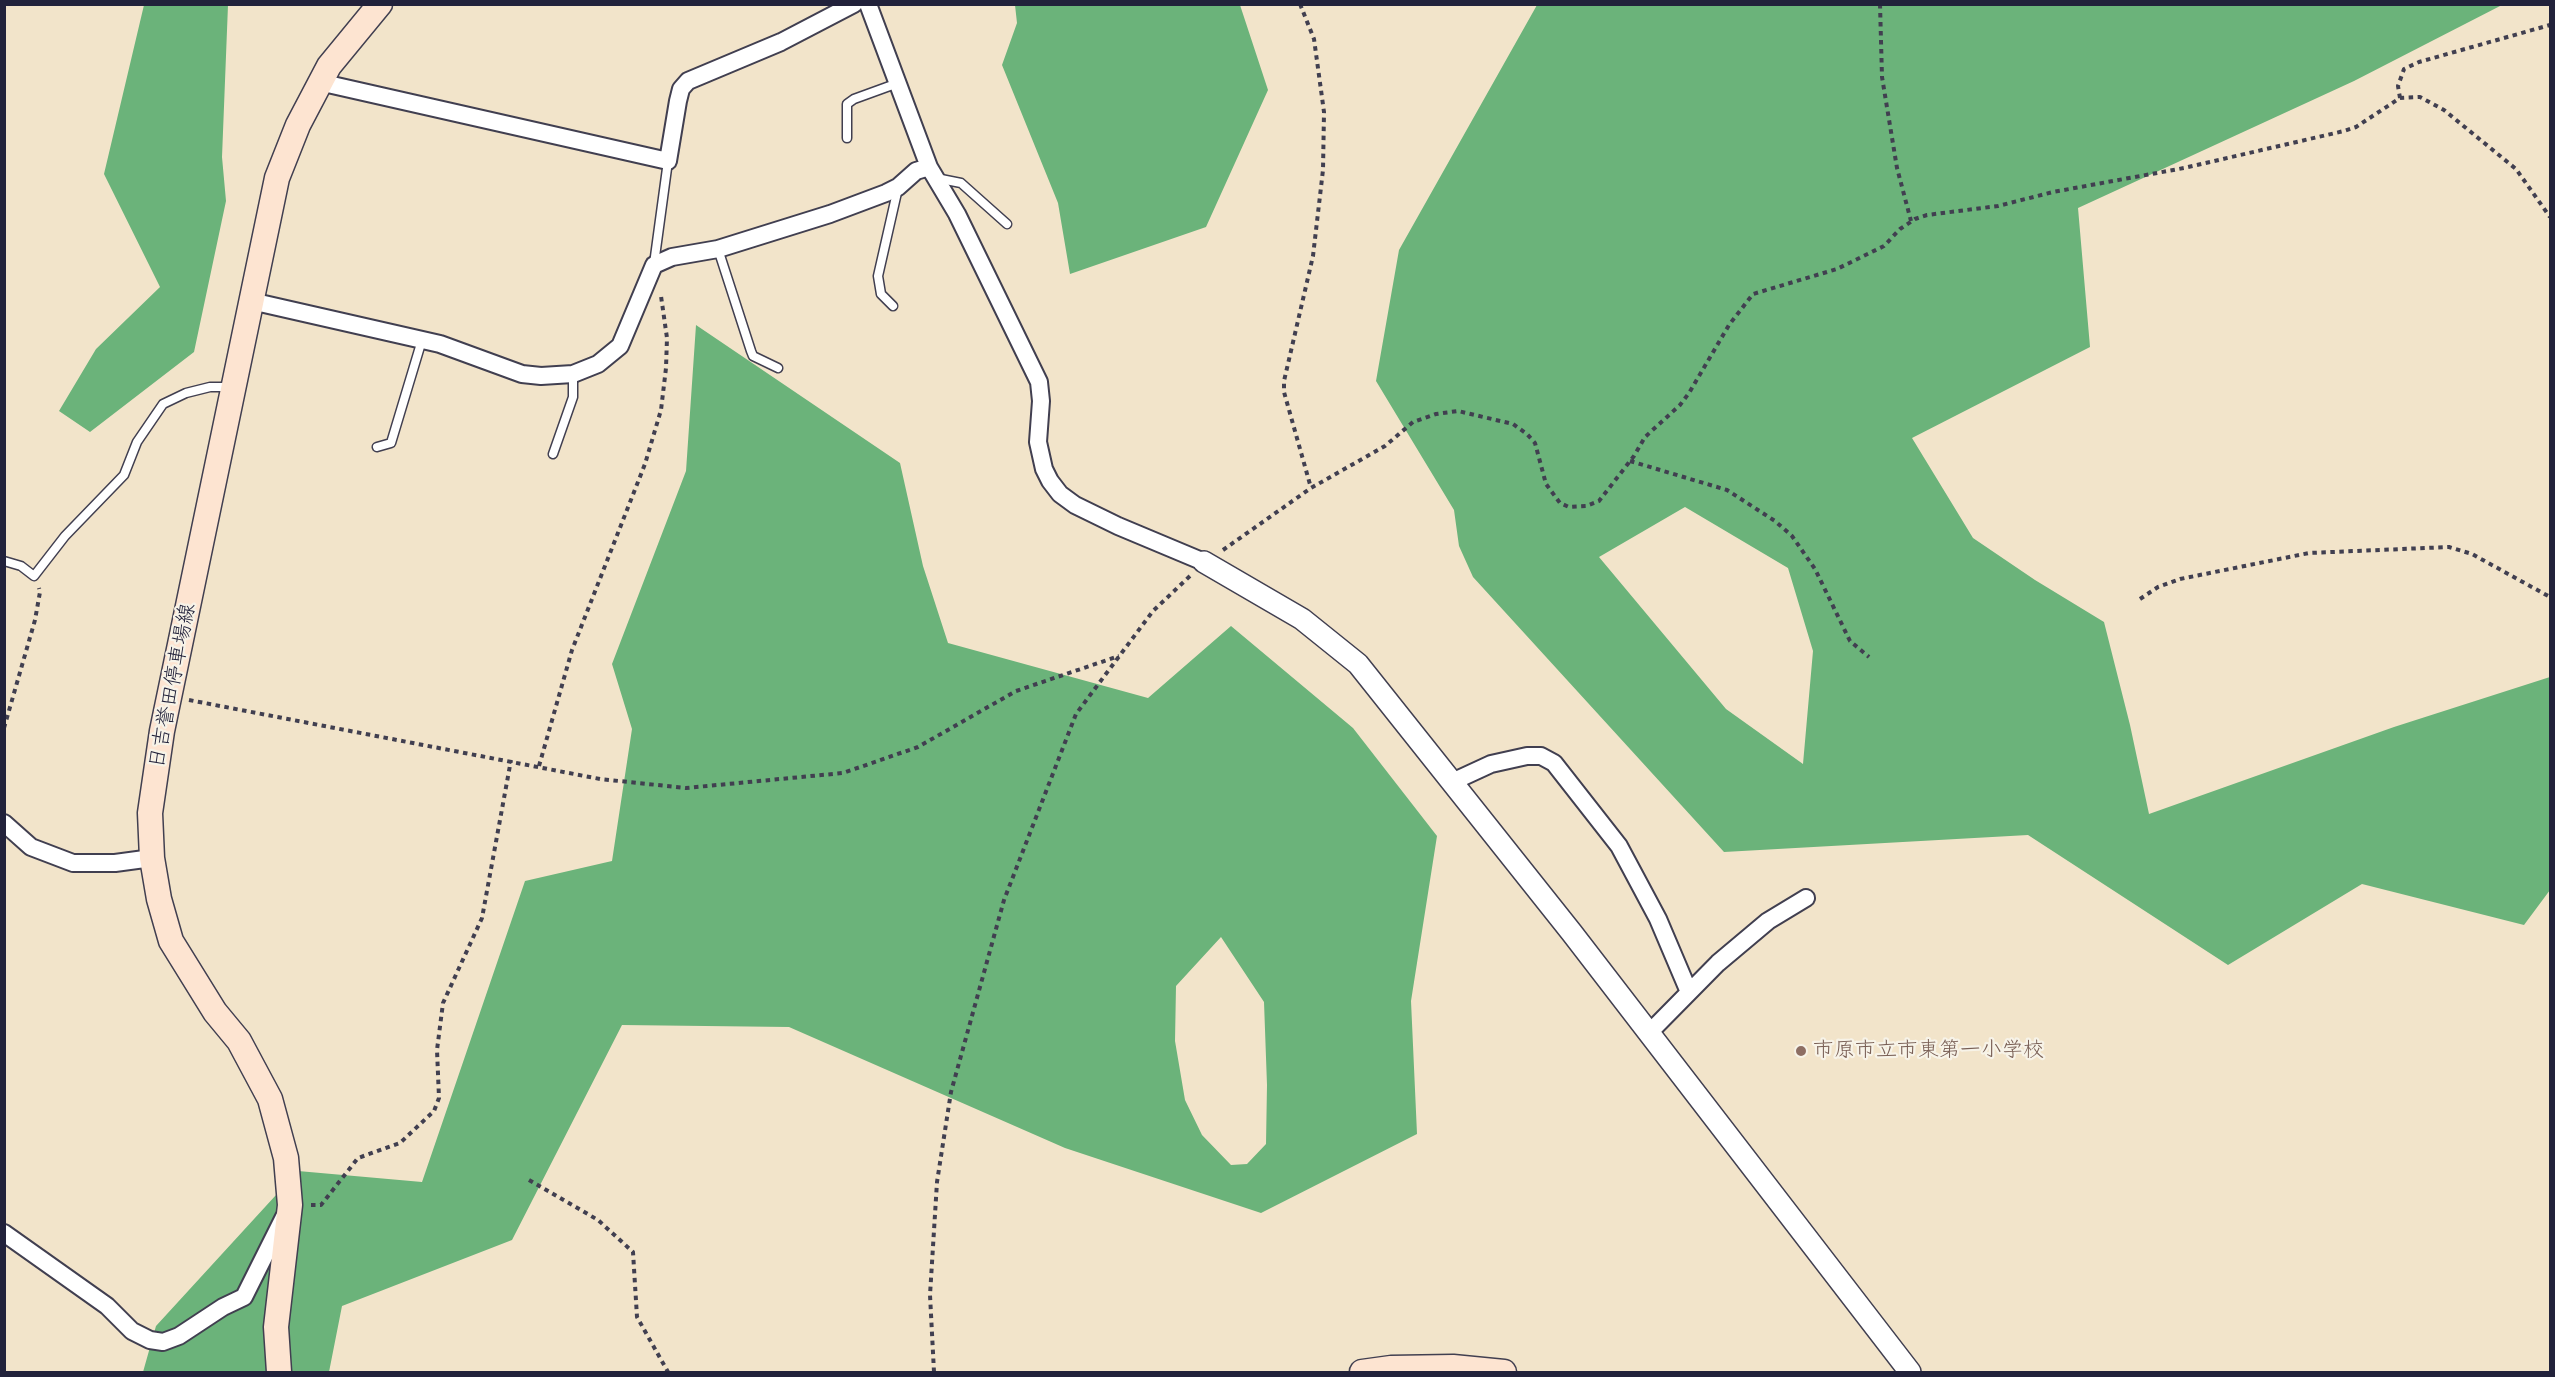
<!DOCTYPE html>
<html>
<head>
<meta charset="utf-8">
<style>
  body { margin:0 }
  #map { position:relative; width:2555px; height:1377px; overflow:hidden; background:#f2e4ca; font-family:Itim,sans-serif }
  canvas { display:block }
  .frame { position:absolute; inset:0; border:6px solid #22223b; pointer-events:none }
</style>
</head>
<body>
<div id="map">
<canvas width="2555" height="1377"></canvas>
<div class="frame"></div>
</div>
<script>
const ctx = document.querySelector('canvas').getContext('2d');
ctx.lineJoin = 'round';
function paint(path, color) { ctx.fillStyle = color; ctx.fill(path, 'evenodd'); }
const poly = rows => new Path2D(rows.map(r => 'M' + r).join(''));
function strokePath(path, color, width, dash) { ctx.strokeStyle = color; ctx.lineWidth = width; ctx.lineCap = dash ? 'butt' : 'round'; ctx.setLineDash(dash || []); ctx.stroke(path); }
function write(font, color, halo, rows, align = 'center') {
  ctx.font = font + ' Itim,"Klee One",sans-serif'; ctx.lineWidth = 4.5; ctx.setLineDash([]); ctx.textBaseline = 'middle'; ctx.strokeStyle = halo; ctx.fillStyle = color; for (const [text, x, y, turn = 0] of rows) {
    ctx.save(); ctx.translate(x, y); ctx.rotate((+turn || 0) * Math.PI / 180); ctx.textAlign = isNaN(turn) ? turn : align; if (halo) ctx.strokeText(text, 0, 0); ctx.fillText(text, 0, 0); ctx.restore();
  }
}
paint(poly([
  [144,5,228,5,222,157,226,201,194,352,90,432,59,411,96,349,160,287,104,174],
  [1015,5,1240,5,1268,90,1206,227,1070,274,1058,203,1002,65,1017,23],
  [1537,5,2502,5,2354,81,2078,208,2090,347,1912,438,1973,538,2035,580,2104,622,2130,725,2149,814,2394,727,2550,677,2550,890,2524,925,2362,884,2228,965,2028,835,1724,852,1473,577,1459,546,1454,510,1376,381,1399,250],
  [1685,507,1788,568,1813,651,1803,764,1726,709,1599,557],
  [696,325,900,463,923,566,948,643,1148,698,1231,626,1353,728,1437,836,1411,1001,1417,1134,1261,1213,1065,1148,789,1027,622,1025,512,1240,342,1306,329,1372,143,1372,156,1326,298,1171,422,1182,525,881,612,861,632,729,612,664,686,471],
  [1221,937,1264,1002,1267,1085,1266,1144,1247,1164,1231,1165,1202,1135,1185,1100,1175,1041,1176,986]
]), '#6bb37a');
const service = poly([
  [847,138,847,104,854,99,898,83],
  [936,178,961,183,1007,224],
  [718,249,751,351,753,356,778,368],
  [654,264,668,161],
  [893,306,881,294,878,276,898,188],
  [377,447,391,443,422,340],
  [553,454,573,397,573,374],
  [4,561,21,566,34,576,65,536,124,475,137,442,163,404,186,393,210,387,230,387]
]);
const minor = poly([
  [868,4,929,167,957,214,1039,382,1041,401,1038,442,1044,469,1050,481,1060,494,1075,505,1118,526,1204,562],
  [319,82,668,161,678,101,681,89,688,81,781,42,854,4],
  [251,301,440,344,522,374,541,376,573,374,598,364,620,346,654,265,672,257,718,249,830,214,886,193,898,187,916,171,929,167],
  [1452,782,1491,764,1527,756,1541,756,1554,763,1619,846,1658,919,1689,992],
  [4,823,31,847,73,863,115,863,152,858],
  [1648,1034,1718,963,1768,921,1806,898],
  [4,1233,107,1306,132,1331,150,1340,163,1342,179,1336,223,1307,244,1297,284,1217]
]);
const tertiary = poly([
  [1204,562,1302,619,1358,664,1572,933,1910,1372]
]);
const secondary = poly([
  [279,1372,276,1327,290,1205,286,1158,270,1099,239,1041,215,1012,171,941,159,899,152,858,150,813,162,731,277,178,298,125,329,66,380,4],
  [1362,1372,1391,1368,1453,1367,1504,1372]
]);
strokePath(service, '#413f50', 11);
strokePath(minor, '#413f50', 20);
strokePath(tertiary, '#413f50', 24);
strokePath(secondary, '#413f50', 27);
strokePath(poly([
  [1300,4,1314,39,1324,112,1323,170,1313,256,1284,381,1284,392,1311,488],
  [1880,4,1882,77,1897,168,1911,221],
  [2400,98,2398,86,2404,69,2419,62,2550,25],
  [1630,461,1727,490,1775,521,1792,536,1815,569,1850,641,1869,657],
  [1223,550,1311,488,1385,446,1413,422,1436,414,1458,411,1513,424,1527,434,1535,443,1546,484,1560,503,1569,507,1586,506,1599,501,1634,456,1645,437,1680,405,1689,393,1729,325,1753,294,1837,269,1884,246,1900,229,1915,219,1927,215,1998,206,2053,192,2184,168,2344,131,2356,127,2400,98,2420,97,2444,110,2516,169,2550,217],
  [2140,599,2158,587,2180,579,2309,553,2449,547,2472,554,2550,597],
  [189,700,600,779,686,788,843,773,918,747,1016,691,1119,656],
  [4,728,35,620,40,592,39,588],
  [539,766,572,650,645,464,661,410,666,368,667,338,661,296],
  [529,1180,598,1220,633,1252,637,1317,668,1372],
  [311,1205,321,1205,358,1158,400,1143,434,1111,439,1098,437,1050,443,1003,482,918,511,760],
  [934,1372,930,1295,937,1182,951,1092,1004,900,1076,714,1153,611,1191,575]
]), '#413f50', 4, [4.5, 4.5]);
strokePath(service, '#fff', 8);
strokePath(minor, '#fff', 16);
strokePath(tertiary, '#fff', 21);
strokePath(secondary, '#fde4d1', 24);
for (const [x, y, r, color] of [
  [1801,1051,6,"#8d6e63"]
]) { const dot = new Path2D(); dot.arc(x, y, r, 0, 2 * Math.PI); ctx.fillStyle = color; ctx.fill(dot); strokePath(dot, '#f7f3e8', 2); }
write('21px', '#22223b', '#f7f3e8', [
  ["日吉誉田停車場線",173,686,-79]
]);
write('21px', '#785e54', '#f7f3e8', [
  ["市原市立市東第一小学校",1813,1051]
], 'left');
</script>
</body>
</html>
